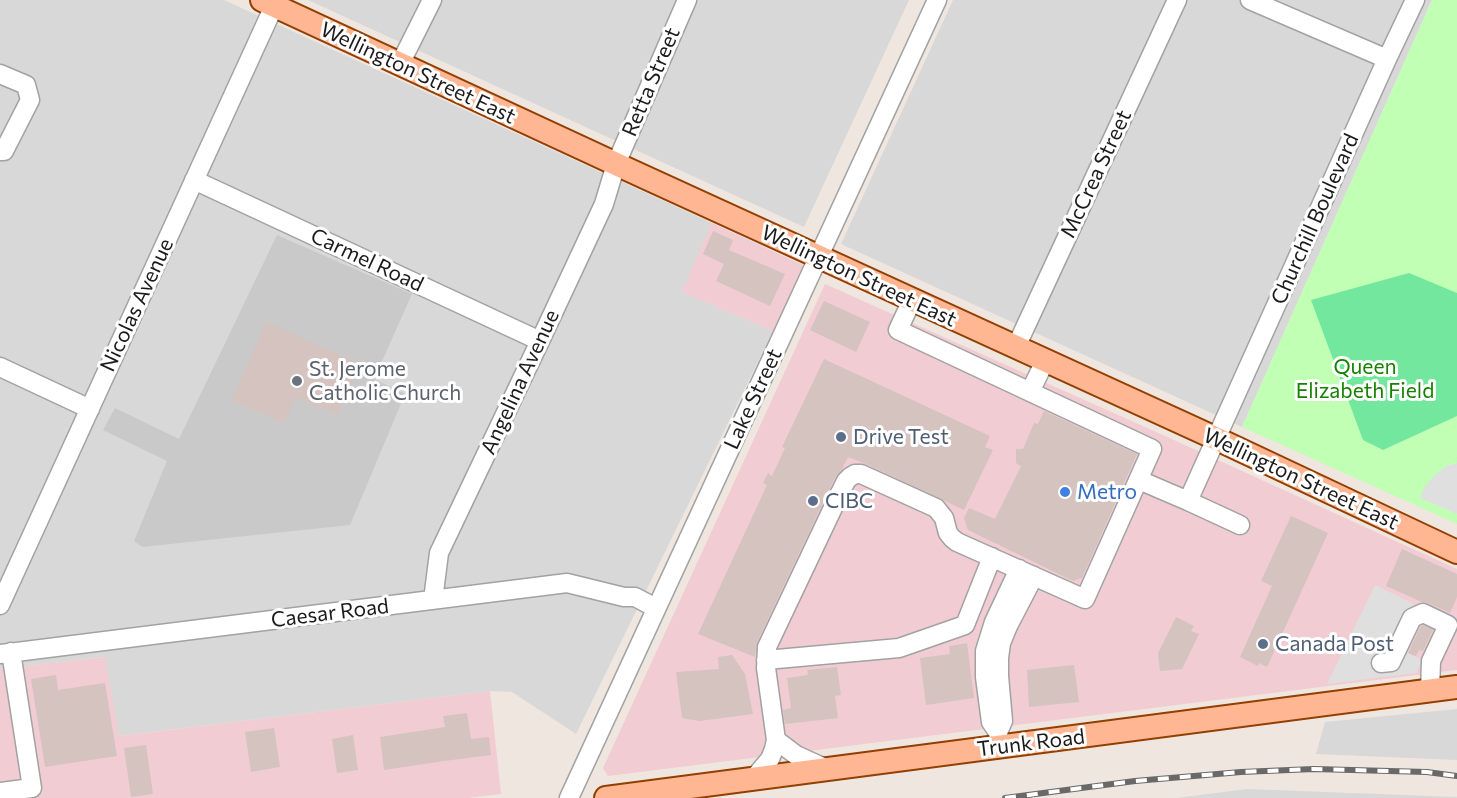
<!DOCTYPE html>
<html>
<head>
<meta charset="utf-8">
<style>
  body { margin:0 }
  canvas { display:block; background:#eee6df }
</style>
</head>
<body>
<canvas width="1457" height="798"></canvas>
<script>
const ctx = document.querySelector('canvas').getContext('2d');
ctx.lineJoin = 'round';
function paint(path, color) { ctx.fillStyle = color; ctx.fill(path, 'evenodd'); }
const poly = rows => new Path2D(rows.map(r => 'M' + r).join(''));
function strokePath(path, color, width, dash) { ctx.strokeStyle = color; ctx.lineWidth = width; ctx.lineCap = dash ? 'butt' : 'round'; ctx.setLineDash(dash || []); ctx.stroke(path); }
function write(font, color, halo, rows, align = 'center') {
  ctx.font = font + ' Commissioner,sans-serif'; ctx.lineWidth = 6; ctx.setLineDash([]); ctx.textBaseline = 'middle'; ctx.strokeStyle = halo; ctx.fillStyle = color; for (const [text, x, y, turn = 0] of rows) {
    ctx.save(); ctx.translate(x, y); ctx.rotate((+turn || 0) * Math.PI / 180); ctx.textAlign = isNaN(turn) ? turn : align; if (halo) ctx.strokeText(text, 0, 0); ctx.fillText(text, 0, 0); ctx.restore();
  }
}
paint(poly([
  [0,0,224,0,712,223,683,292,773,331,576,734,512,692,490,691,118,736,104,657,0,669],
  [308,0,909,0,804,227],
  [953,0,1432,0,1242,427,841,244],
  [1457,709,1457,760,1316,754,1325,722],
  [1247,789,1457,797,1457,798,1176,798]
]), '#d9d8d8');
paint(poly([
  [712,223,803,265,773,331,682,292],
  [825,284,1174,440,1457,569,1457,670,608,776,603,768],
  [105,657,119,736,490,691,501,794,468,798,0,798,0,669]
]), '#f2ccd3');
paint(poly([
  [277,235,412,294,374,379,405,394,350,525,142,547,134,541,167,461,103,430,115,408,179,439]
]), '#c9c9c9');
paint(poly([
  [1432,0,1457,0,1457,524,1242,427]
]), '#c1ffb5');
paint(poly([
  [1409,273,1457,293,1457,416,1383,450,1363,440,1311,300]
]), '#74e79f');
paint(poly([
  [1457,463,1457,514,1420,498,1424,488,1435,475,1446,466],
  [1375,585,1414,604,1393,646,1422,660,1416,673,1327,684]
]), '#dfdfdf');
paint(poly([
  [713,231,733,240,729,250,785,274,770,306,716,281,724,264,703,254],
  [824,301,870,322,856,352,810,330],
  [266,322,360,364,337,415,296,397,284,423,232,400],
  [824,359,990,436,985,447,993,450,964,510,866,464,848,457,842,469,836,476,830,488,757,642,755,657,698,634,767,485,763,483,768,473,772,476,785,448,782,447],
  [1044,411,1137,454,1082,578,1073,581,968,530,964,518,969,508,995,519,1021,466,1016,463,1016,449,1023,449,1034,423,1038,424],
  [1291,516,1328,533,1267,667,1259,663,1258,666,1240,657,1272,586,1261,581],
  [1402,549,1457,574,1457,597,1450,613,1428,603,1422,602,1386,586],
  [1176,617,1194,626,1191,631,1199,634,1182,669,1160,671,1158,653],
  [1423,625,1433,630,1423,651,1419,650,1416,656,1408,653,1420,627],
  [967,643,974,698,926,705,920,658,950,654,949,646],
  [732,655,745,674,753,714,699,721,682,718,676,672,719,669,718,657],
  [1074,665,1079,702,1029,707,1027,670],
  [837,667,841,695,835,696,838,718,785,724,783,710,791,708,787,678,808,675,807,670],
  [56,675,58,690,105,683,117,756,45,767,31,679],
  [467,713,471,739,489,737,491,755,444,761,384,770,380,737,445,727,443,716],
  [274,728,280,767,251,772,245,732],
  [353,735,358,770,337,773,332,739],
  [146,745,153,794,131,797,124,748]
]), '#d5c3bf');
const minor = poly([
  [1250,0,1387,59],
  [400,64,432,0],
  [0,74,26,85,30,100,4,151,0,151],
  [194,180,540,341],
  [1016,347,1177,0],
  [0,367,90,409],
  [1030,392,1045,361],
  [1139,480,1188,501,1240,525],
  [1188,501,1387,59,1415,0],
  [433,600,439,553,540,341,604,204,616,164,687,0],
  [0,605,274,6],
  [0,654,567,583,624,597,635,597,656,608],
  [766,660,899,648,965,625,992,557],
  [1381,663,1391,662,1412,618,1423,613,1448,625,1431,661,1430,691],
  [998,732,1003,721,999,676,999,658,1001,643,1008,626,1034,576],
  [776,740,796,755,827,769],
  [1000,747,998,732,991,722,985,677,985,651,994,622,1019,569],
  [753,779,770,759,774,749,776,740,766,668,767,647,840,493,846,481,850,477,855,474,861,474,936,508,944,518,948,533,952,538,957,542,1085,599,1152,449,898,330,912,300],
  [0,792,32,788,11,652],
  [569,798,937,0]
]);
const major = poly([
  [262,0,616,164,1215,438,1457,552],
  [606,798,1457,687]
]);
strokePath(minor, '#a2a2a2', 21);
strokePath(major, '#923f00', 26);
strokePath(minor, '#fff', 18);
strokePath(major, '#ffb793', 22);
const rail = poly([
  [1005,798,1135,781,1241,772,1314,769,1427,772,1457,776]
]);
strokePath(rail, '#696969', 6);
strokePath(rail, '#fff', 4, [11]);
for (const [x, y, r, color] of [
  [297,381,6,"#6b7280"],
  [841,437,6,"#5c6f8a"],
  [1065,492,6,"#3f7fe0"],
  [813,501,6,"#5c6f8a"],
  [1263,644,6,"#5c6f8a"]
]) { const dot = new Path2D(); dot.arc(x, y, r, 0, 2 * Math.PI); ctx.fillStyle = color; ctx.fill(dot); strokePath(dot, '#fff', 2); }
write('21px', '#1b1b1b', '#fff', [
  ["Wellington Street East",418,73,25],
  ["Retta Street",651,82,-67],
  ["McCrea Street",1096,174,-65],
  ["Churchill Boulevard",1315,219,-66],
  ["Carmel Road",367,260,25],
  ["Wellington Street East",859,276,25],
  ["Nicolas Avenue",137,305,-65],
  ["Angelina Avenue",520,382,-65],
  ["Lake Street",753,399,-65],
  ["Wellington Street East",1301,479,25],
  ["Caesar Road",330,613,-7],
  ["Trunk Road",1031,743,-7]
]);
write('21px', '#148200', '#fff', [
  ["Queen",1365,367],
  ["Elizabeth Field",1365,391]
]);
write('21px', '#5b616d', '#fff', [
  ["St. Jerome",309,369],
  ["Catholic Church",309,393]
], 'left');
write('21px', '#4e5e75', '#fff', [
  ["Drive Test",853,437],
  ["CIBC",825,501],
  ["Canada Post",1275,644]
], 'left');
write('21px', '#366cbe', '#fff', [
  ["Metro",1077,492]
], 'left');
</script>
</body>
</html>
